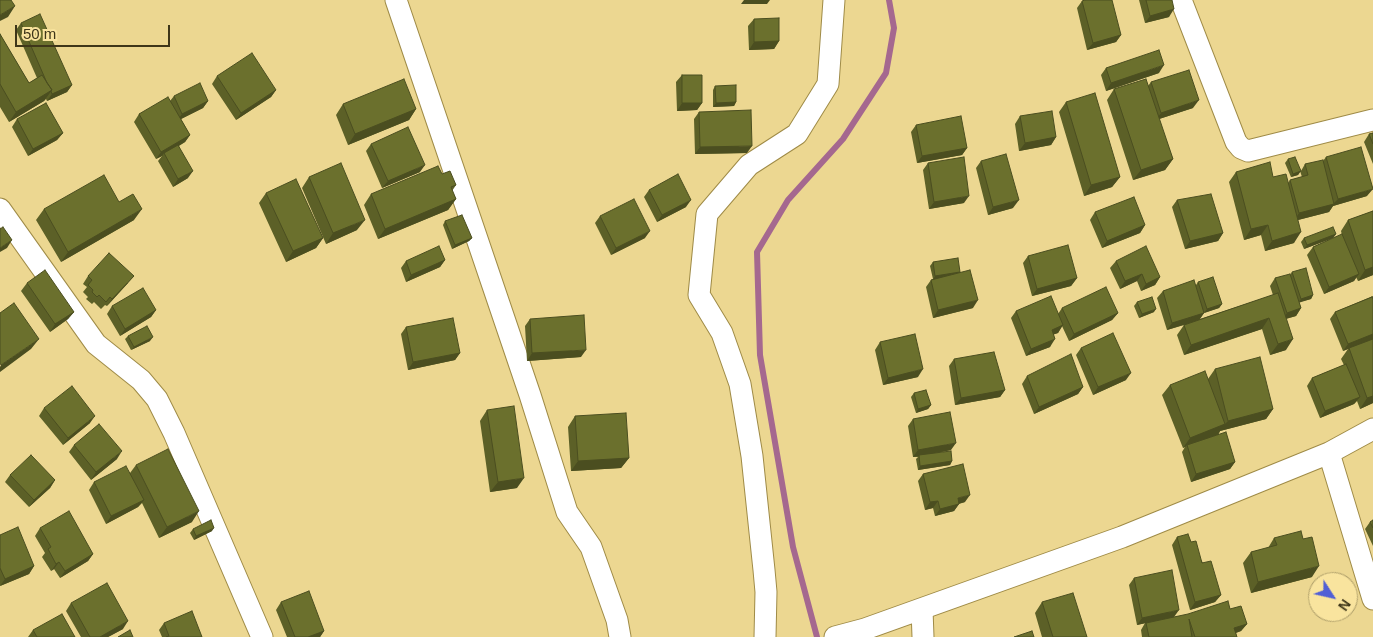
<!DOCTYPE html>
<html>
<head>
<meta charset="utf-8">
<style>
  body { margin:0 }
  #map { position:relative; width:1373px; height:637px; overflow:hidden; background:#ecd791; font-family:Helvetica,sans-serif }
  canvas { display:block }
  .north { position:absolute; left:1308px; top:572px; width:50px; height:50px; box-sizing:border-box; background:#f9e49e; border:1px solid #ae9e69; border-radius:50%; rotate:125deg; font-size:14px; font-weight:700; line-height:20px; text-align:center; color:#3e3619 }
  .north::after { content:''; display:block; margin:auto; width:18px; height:22px; background:#515fd5; clip-path:polygon(50% 0,100% 100%,50% 72%,0 100%) }
  .scale { position:absolute; left:15px; top:25px; width:155px; height:22px; box-sizing:border-box; border:2px solid #3e3619; border-top:0; padding-left:6px; font-size:15px; line-height:18px; white-space:nowrap; color:#3e3619; -webkit-text-stroke:4px #f9e49e; paint-order:stroke }
</style>
</head>
<body>
<div id="map">
<canvas width="1373" height="637"></canvas>
<div class="north">N</div>
<div class="scale">50 m</div>
</div>
<script>
const ctx = document.querySelector('canvas').getContext('2d');
ctx.lineJoin = 'round';
const poly = rows => new Path2D(rows.map(r => 'M' + r).join(''));
function strokePath(path, color, width, dash) { ctx.strokeStyle = color; ctx.lineWidth = width; ctx.lineCap = dash ? 'butt' : 'round'; ctx.setLineDash(dash || []); ctx.stroke(path); }
function paint(path, color) { ctx.fillStyle = color; ctx.fill(path, 'evenodd'); }
strokePath(poly([
  [817,637,793,547,760,355,757,252,788,200,843,139,886,73,894,28,889,0]
]), '#a5688f', 6);
const street = poly([
  [396,0,530,395,567,512,591,547,617,620,620,637],
  [1181,0,1236,142,1241,148,1248,151,1373,120],
  [0,209,96,344,141,380,157,399,174,433,262,637],
  [1329,453,1373,599],
  [922,609,923,637],
  [765,637,766,592,764,570,752,456,740,384,722,333,699,295,707,214,749,165,797,134,828,84,834,0],
  [835,637,865,629,1122,537,1329,453,1373,429]
]);
strokePath(street, '#9f8b47', 23);
strokePath(street, '#fff', 21);
paint(poly([
  [1139,0,1172,0,1169,17,1145,23],
  [1082,1,1121,35,1116,42,1087,50,1077,8],
  [754,19,779,41,774,49,749,50,748,26],
  [21,23,72,85,67,92,47,101,46,99,44,101,9,122,0,107,0,34,29,83,37,78,16,30],
  [1106,68,1159,73,1106,91,1101,75],
  [682,75,702,103,697,110,677,111,676,82],
  [217,76,276,90,271,97,236,120,212,84],
  [1151,82,1193,108,1159,119,1173,159,1165,170,1133,180,1107,100,1114,89,1148,86],
  [715,86,736,102,734,106,713,107,713,90],
  [174,96,208,101,203,108,181,119,190,135,185,142,179,146,188,178,173,187,158,161,162,156,156,159,134,122,139,114,170,101],
  [1066,102,1120,177,1112,187,1084,196,1059,112],
  [343,104,416,109,409,120,348,145,336,115],
  [699,112,747,153,695,154,694,119],
  [1020,116,1056,137,1051,145,1019,151,1015,124],
  [17,119,63,133,57,140,28,156,12,127],
  [916,125,967,148,962,155,917,163,911,132],
  [1373,133,1373,164,1364,142,1369,134],
  [371,144,420,172,382,188,366,151],
  [1326,157,1367,196,1333,206,1329,212,1298,220,1294,243,1265,251,1261,235,1244,240,1229,182,1236,172,1273,177,1288,183,1290,180,1302,177,1300,171,1298,175,1291,177,1285,163,1288,159,1301,171,1305,164,1323,161],
  [981,161,1013,208,988,215,976,168],
  [928,163,964,203,929,209,923,170],
  [442,174,456,185,452,191,456,199,448,210,378,239,364,205,371,194],
  [309,177,357,230,326,244,302,188],
  [649,190,686,207,657,222,644,197],
  [266,193,323,238,316,248,286,262,259,203],
  [1177,200,1223,233,1218,241,1185,249,1172,207],
  [119,202,134,220,61,262,36,220,44,209],
  [1373,211,1373,275,1358,281,1356,277,1354,281,1324,294,1307,255,1313,247,1342,235,1341,231,1348,220],
  [1095,212,1145,225,1140,233,1102,248,1090,220],
  [600,216,645,238,611,255,595,223],
  [445,221,472,238,469,241,452,249,443,225],
  [1336,234,1333,238,1304,249,1301,242,1304,238],
  [1028,256,1077,278,1071,286,1032,296,1023,263],
  [445,260,440,267,406,282,401,268,406,261],
  [1116,261,1160,277,1155,285,1141,291,1137,281,1120,289,1110,268],
  [933,262,960,272,973,308,933,318,926,287,931,280,933,279,930,266],
  [1292,272,1313,295,1311,299,1299,302,1301,308,1296,316,1286,319,1286,350,1270,355,1262,329,1184,355,1177,335,1184,325,1167,330,1157,298,1163,291,1196,285,1198,282,1222,304,1219,308,1204,313,1200,319,1273,295,1270,286,1275,278,1290,275],
  [88,276,128,283,107,306,105,305,101,309,94,302,92,304,86,299,88,297,83,292,87,287,83,284],
  [27,283,74,312,68,319,50,332,21,291],
  [1373,296,1373,403,1360,409,1357,401,1354,404,1320,418,1307,386,1312,378,1344,365,1341,359,1348,349,1343,351,1330,319,1335,312],
  [1137,302,1154,312,1139,318,1134,306],
  [112,306,156,310,151,317,120,336,107,314],
  [1062,308,1118,313,1112,320,1069,341,1062,326,1058,333,1054,334,1050,347,1026,356,1011,318,1016,311,1058,314],
  [530,319,581,357,527,361,525,326],
  [406,327,460,353,455,360,408,370,401,334],
  [128,336,150,341,131,350,125,339],
  [880,342,918,377,883,385,875,350],
  [1081,348,1126,380,1093,395,1076,355],
  [954,359,1005,390,1000,397,955,405,949,366],
  [1215,369,1273,409,1266,419,1220,431,1218,435,1209,438,1235,462,1230,469,1191,482,1182,452,1185,447,1183,448,1162,395,1170,385,1208,379],
  [1027,376,1083,387,1078,394,1034,414,1022,384],
  [914,393,931,405,928,409,916,413,911,397],
  [44,408,90,423,63,445,39,416],
  [487,410,517,488,490,492,480,421],
  [575,416,629,458,621,468,571,471,568,427],
  [913,419,951,450,938,453,952,461,950,465,918,470,916,459,918,457,913,457,908,426],
  [74,445,117,459,91,480,69,452],
  [136,465,192,522,159,538,142,503,138,507,106,524,89,490,94,482,130,473],
  [923,474,965,502,959,504,954,511,935,516,933,508,925,510,918,481],
  [10,475,55,480,50,488,29,507,5,482],
  [1373,520,1373,546,1365,529,1370,522],
  [40,528,93,554,88,561,60,578,54,569,51,571,42,557,45,553,35,536],
  [193,529,212,531,194,540,190,533],
  [0,535,34,566,29,574,0,586],
  [1177,537,1191,542,1221,595,1215,602,1190,610,1172,545],
  [1274,538,1303,539,1312,577,1251,593,1243,563,1251,552,1268,548],
  [1134,578,1174,617,1230,609,1247,624,1241,631,1236,633,1237,637,1142,637,1141,630,1145,623,1137,625,1129,585],
  [281,602,324,631,320,637,287,637,276,610],
  [1042,602,1087,637,1042,637,1035,613],
  [71,603,123,629,108,637,81,637,66,611],
  [164,623,202,637,162,637,159,630],
  [33,630,75,637,28,637]
]), '#5c6027');
paint(poly([
  [744,0,770,0,767,4,741,4],
  [15,6,8,17,0,21,0,15],
  [1174,9,1169,17,1145,23,1150,16],
  [1121,35,1116,42,1087,50,1093,43],
  [779,41,774,49,749,50,754,42],
  [1164,65,1159,73,1106,91,1111,83],
  [72,85,67,92,47,101,52,94],
  [52,90,44,101,9,122,16,112],
  [276,90,271,97,236,120,241,113],
  [1199,100,1193,108,1156,120,1161,113],
  [208,101,203,108,177,121,182,114],
  [736,102,734,106,713,107,716,103],
  [682,103,702,103,697,110,677,111],
  [416,109,409,120,348,145,355,134],
  [63,133,57,140,28,156,33,149],
  [190,135,185,142,164,154,164,153,162,156,156,159,161,152],
  [1056,137,1051,145,1019,151,1025,143],
  [752,146,747,153,695,154,700,147],
  [967,148,962,155,917,163,922,156],
  [1173,159,1165,170,1133,180,1141,170],
  [425,165,420,172,382,188,388,181],
  [193,171,188,178,173,187,178,179],
  [1301,171,1298,175,1291,177,1293,174],
  [1120,177,1112,187,1084,196,1091,185],
  [1373,189,1367,196,1333,206,1329,212,1294,221,1299,213,1333,204,1338,199],
  [969,196,964,203,929,209,934,202],
  [456,199,448,210,378,239,385,229],
  [691,200,686,207,657,222,662,215],
  [1019,200,1013,208,988,215,993,207],
  [142,209,134,220,61,262,68,252],
  [365,220,357,230,326,244,333,233],
  [1145,225,1140,233,1102,248,1107,241],
  [1268,225,1261,235,1244,240,1251,229],
  [650,231,645,238,611,255,616,248],
  [1301,232,1294,243,1265,251,1272,241],
  [1223,233,1218,241,1185,249,1190,241],
  [1336,234,1333,238,1304,249,1307,245],
  [323,238,316,248,286,262,293,251],
  [472,238,469,241,452,249,455,245],
  [12,240,7,248,0,252,0,248],
  [445,260,440,267,406,282,411,275],
  [1373,267,1373,275,1358,281,1365,270],
  [960,272,933,280,935,276],
  [1142,274,1137,281,1120,289,1125,281],
  [1359,274,1354,281,1324,294,1329,287],
  [134,276,128,283,107,306,112,299],
  [1160,277,1155,285,1141,291,1146,284],
  [1077,278,1071,286,1032,296,1037,289],
  [1313,295,1311,299,1298,303,1301,299],
  [978,300,973,308,933,318,938,310],
  [1222,304,1219,308,1204,313,1199,320,1167,330,1172,323,1204,313,1207,309],
  [1301,308,1296,316,1281,320,1287,313],
  [1156,309,1154,312,1139,318,1142,314],
  [156,310,151,317,120,336,125,329],
  [74,312,68,319,50,332,55,324],
  [1118,313,1112,320,1069,341,1074,334],
  [1269,318,1262,329,1184,355,1191,345],
  [1063,325,1058,333,1047,337,1052,330],
  [1373,334,1373,339,1343,351,1348,344],
  [153,337,150,341,131,350,134,347],
  [39,339,31,349,0,372,0,367,1,365],
  [1055,339,1050,347,1026,356,1031,349],
  [1293,339,1286,350,1270,355,1278,344],
  [586,350,581,357,527,361,532,353],
  [460,353,455,360,408,370,413,362],
  [923,369,918,377,883,385,888,378],
  [1131,373,1126,380,1093,395,1098,387],
  [1083,387,1078,394,1034,414,1039,407],
  [1005,390,1000,397,955,405,961,398],
  [1373,396,1373,403,1360,409,1367,398],
  [1360,397,1354,404,1320,418,1325,411],
  [931,405,928,409,916,413,918,409],
  [1273,409,1266,419,1220,431,1218,435,1187,446,1187,445,1185,447,1183,448,1190,438,1225,424,1228,421],
  [95,416,90,423,63,445,68,438],
  [956,443,951,450,913,457,918,450],
  [122,451,117,459,91,480,96,472],
  [629,458,621,468,571,471,578,461],
  [952,461,950,465,918,470,920,466],
  [1235,462,1230,469,1191,482,1196,474],
  [524,478,517,488,490,492,498,482],
  [55,480,50,488,29,507,34,500],
  [970,495,965,502,953,505,958,498],
  [144,500,138,507,106,524,111,516],
  [938,501,933,508,925,510,930,502],
  [959,504,954,511,935,516,940,509],
  [199,511,192,522,159,538,167,527],
  [214,528,212,531,194,540,196,536],
  [93,554,88,561,60,578,65,571],
  [59,562,54,569,51,571,56,564],
  [34,566,29,574,0,586,5,579],
  [1319,566,1312,577,1251,593,1258,582],
  [1221,595,1215,602,1190,610,1195,602],
  [1179,610,1174,617,1137,625,1142,618],
  [128,621,123,629,108,637,100,637],
  [1247,624,1241,631,1229,635,1234,628],
  [324,631,320,637,308,637]
]), '#4b4e20');
const building = poly([
  [0,0,11,0,15,6,0,15,0,0],
  [1085,0,1112,0,1121,35,1093,43,1082,1,1085,0],
  [1146,0,1172,0,1174,9,1150,16,1146,0],
  [40,14,72,85,52,94,51,91,52,90,47,83,21,23,40,14],
  [779,18,779,41,754,42,754,19,779,18],
  [0,34,29,83,42,75,52,90,16,112,0,84,0,34],
  [1159,50,1164,65,1111,83,1106,68,1159,50],
  [252,53,276,90,241,113,217,76,252,53],
  [1189,70,1199,100,1161,113,1151,82,1189,70],
  [682,75,702,75,702,103,682,103,682,75],
  [404,79,416,109,355,134,343,104,404,79],
  [1146,79,1173,159,1141,170,1114,89,1146,79],
  [200,83,208,101,182,114,174,96,200,83],
  [736,85,736,102,716,103,715,86,736,85],
  [1095,93,1120,177,1091,185,1066,102,1095,93],
  [168,97,190,135,161,152,139,114,168,97],
  [46,103,63,133,33,149,17,119,46,103],
  [751,110,752,146,700,147,699,112,751,110],
  [1052,111,1056,137,1025,143,1020,116,1052,111],
  [961,116,967,148,922,156,916,125,961,116],
  [408,127,425,165,388,181,371,144,408,127],
  [1373,133,1373,144,1369,134,1373,133],
  [178,145,193,171,178,179,164,153,178,145],
  [1361,147,1373,189,1338,199,1326,157,1361,147],
  [1006,154,1019,200,993,207,981,161,1006,154],
  [964,157,969,196,934,202,928,163,964,157],
  [1295,157,1301,171,1293,174,1288,159,1295,157],
  [1323,160,1334,204,1299,213,1290,180,1308,175,1305,164,1323,160],
  [1270,162,1273,177,1286,174,1301,232,1272,241,1268,225,1251,229,1236,172,1270,162],
  [341,163,365,220,333,233,309,177,341,163],
  [438,166,442,174,450,171,456,185,451,187,456,199,385,229,371,194,438,166],
  [678,174,691,200,662,215,649,190,678,174],
  [104,175,119,202,133,194,142,209,68,252,44,209,104,175],
  [296,179,323,238,293,251,266,193,296,179],
  [1211,194,1223,233,1190,241,1177,200,1211,194],
  [1134,197,1145,225,1107,241,1095,212,1134,197],
  [634,199,650,231,616,248,600,216,634,199],
  [1373,211,1373,267,1365,270,1348,220,1373,211],
  [462,215,472,238,455,245,445,221,462,215],
  [3,227,12,240,0,248,0,229,3,227],
  [1333,227,1336,234,1307,245,1304,238,1333,227],
  [1342,234,1359,274,1329,287,1313,247,1342,234],
  [1068,245,1077,278,1037,289,1028,256,1068,245],
  [439,246,445,260,411,275,406,261,439,246],
  [1146,246,1160,277,1146,284,1142,274,1125,281,1116,261,1146,246],
  [109,253,134,276,112,299,110,297,106,302,99,295,97,297,92,292,93,290,88,285,92,280,88,276,109,253],
  [958,258,960,272,935,276,933,262,958,258],
  [1306,268,1313,295,1301,299,1292,272,1306,268],
  [45,270,74,312,55,324,27,283,45,270],
  [970,270,978,300,938,310,931,280,970,270],
  [1290,274,1301,308,1287,313,1275,278,1290,274],
  [1213,277,1222,304,1207,309,1198,282,1213,277],
  [1194,280,1204,313,1172,323,1163,291,1194,280],
  [1106,287,1118,313,1074,334,1062,308,1106,287],
  [143,288,156,310,125,329,112,306,143,288],
  [1278,293,1293,339,1278,344,1269,318,1191,345,1184,325,1278,293],
  [1051,296,1063,325,1052,330,1055,339,1031,349,1016,311,1051,296],
  [1152,297,1156,309,1142,314,1137,302,1152,297],
  [1372,297,1373,299,1373,334,1348,344,1335,312,1372,297],
  [14,303,39,339,1,365,0,363,0,313,14,303],
  [584,315,586,350,532,353,530,319,584,315],
  [453,318,460,353,413,362,406,327,453,318],
  [147,326,153,337,134,347,128,336,147,326],
  [1113,333,1131,373,1098,387,1081,348,1113,333],
  [915,334,923,369,888,378,880,342,915,334],
  [1373,339,1373,396,1367,398,1349,348,1373,339],
  [994,352,1005,390,961,398,954,359,994,352],
  [1071,354,1083,387,1039,407,1027,376,1071,354],
  [1260,357,1273,409,1228,421,1215,369,1260,357],
  [1346,364,1360,397,1325,411,1312,378,1346,364],
  [1205,371,1225,424,1190,438,1170,385,1205,371],
  [72,386,95,416,68,438,44,408,72,386],
  [926,390,931,405,918,409,914,393,926,390],
  [514,406,524,478,498,482,487,410,514,406],
  [950,412,956,443,918,450,913,419,950,412],
  [626,413,629,458,578,461,575,416,626,413],
  [99,424,122,451,96,472,74,445,99,424],
  [1226,432,1235,462,1196,474,1187,445,1226,432],
  [168,449,199,511,167,527,136,465,168,449],
  [951,451,952,461,920,466,919,455,951,451],
  [31,455,55,480,34,500,10,475,31,455],
  [963,464,970,495,958,498,959,504,940,509,938,501,930,502,923,474,963,464],
  [126,466,144,500,111,516,94,482,126,466],
  [69,511,93,554,65,571,59,562,56,564,48,549,51,547,40,528,69,511],
  [211,520,214,528,196,536,193,529,211,520],
  [1373,520,1373,528,1370,522,1373,520],
  [18,527,34,566,5,579,0,568,0,535,18,527],
  [1301,531,1303,539,1312,537,1319,566,1258,582,1251,552,1277,545,1274,538,1301,531],
  [1188,534,1191,542,1196,541,1202,563,1211,561,1221,595,1195,602,1177,537,1188,534],
  [1172,570,1179,610,1142,618,1134,578,1172,570],
  [107,583,128,621,100,637,90,637,71,603,107,583],
  [309,591,324,631,308,637,295,637,281,602,309,591],
  [1073,593,1087,637,1053,637,1042,602,1073,593],
  [1228,601,1230,609,1241,606,1247,624,1234,628,1237,637,1195,637,1189,619,1192,637,1149,637,1146,623,1188,614,1228,601],
  [192,611,202,637,166,637,169,636,164,623,192,611],
  [62,614,75,637,37,637,33,630,62,614],
  [130,630,133,637,118,637,130,630],
  [1032,631,1034,637,1014,637,1032,631]
]);
paint(building, '#6b702d');
strokePath(building, '#4b4e20', 1);
</script>
</body>
</html>
